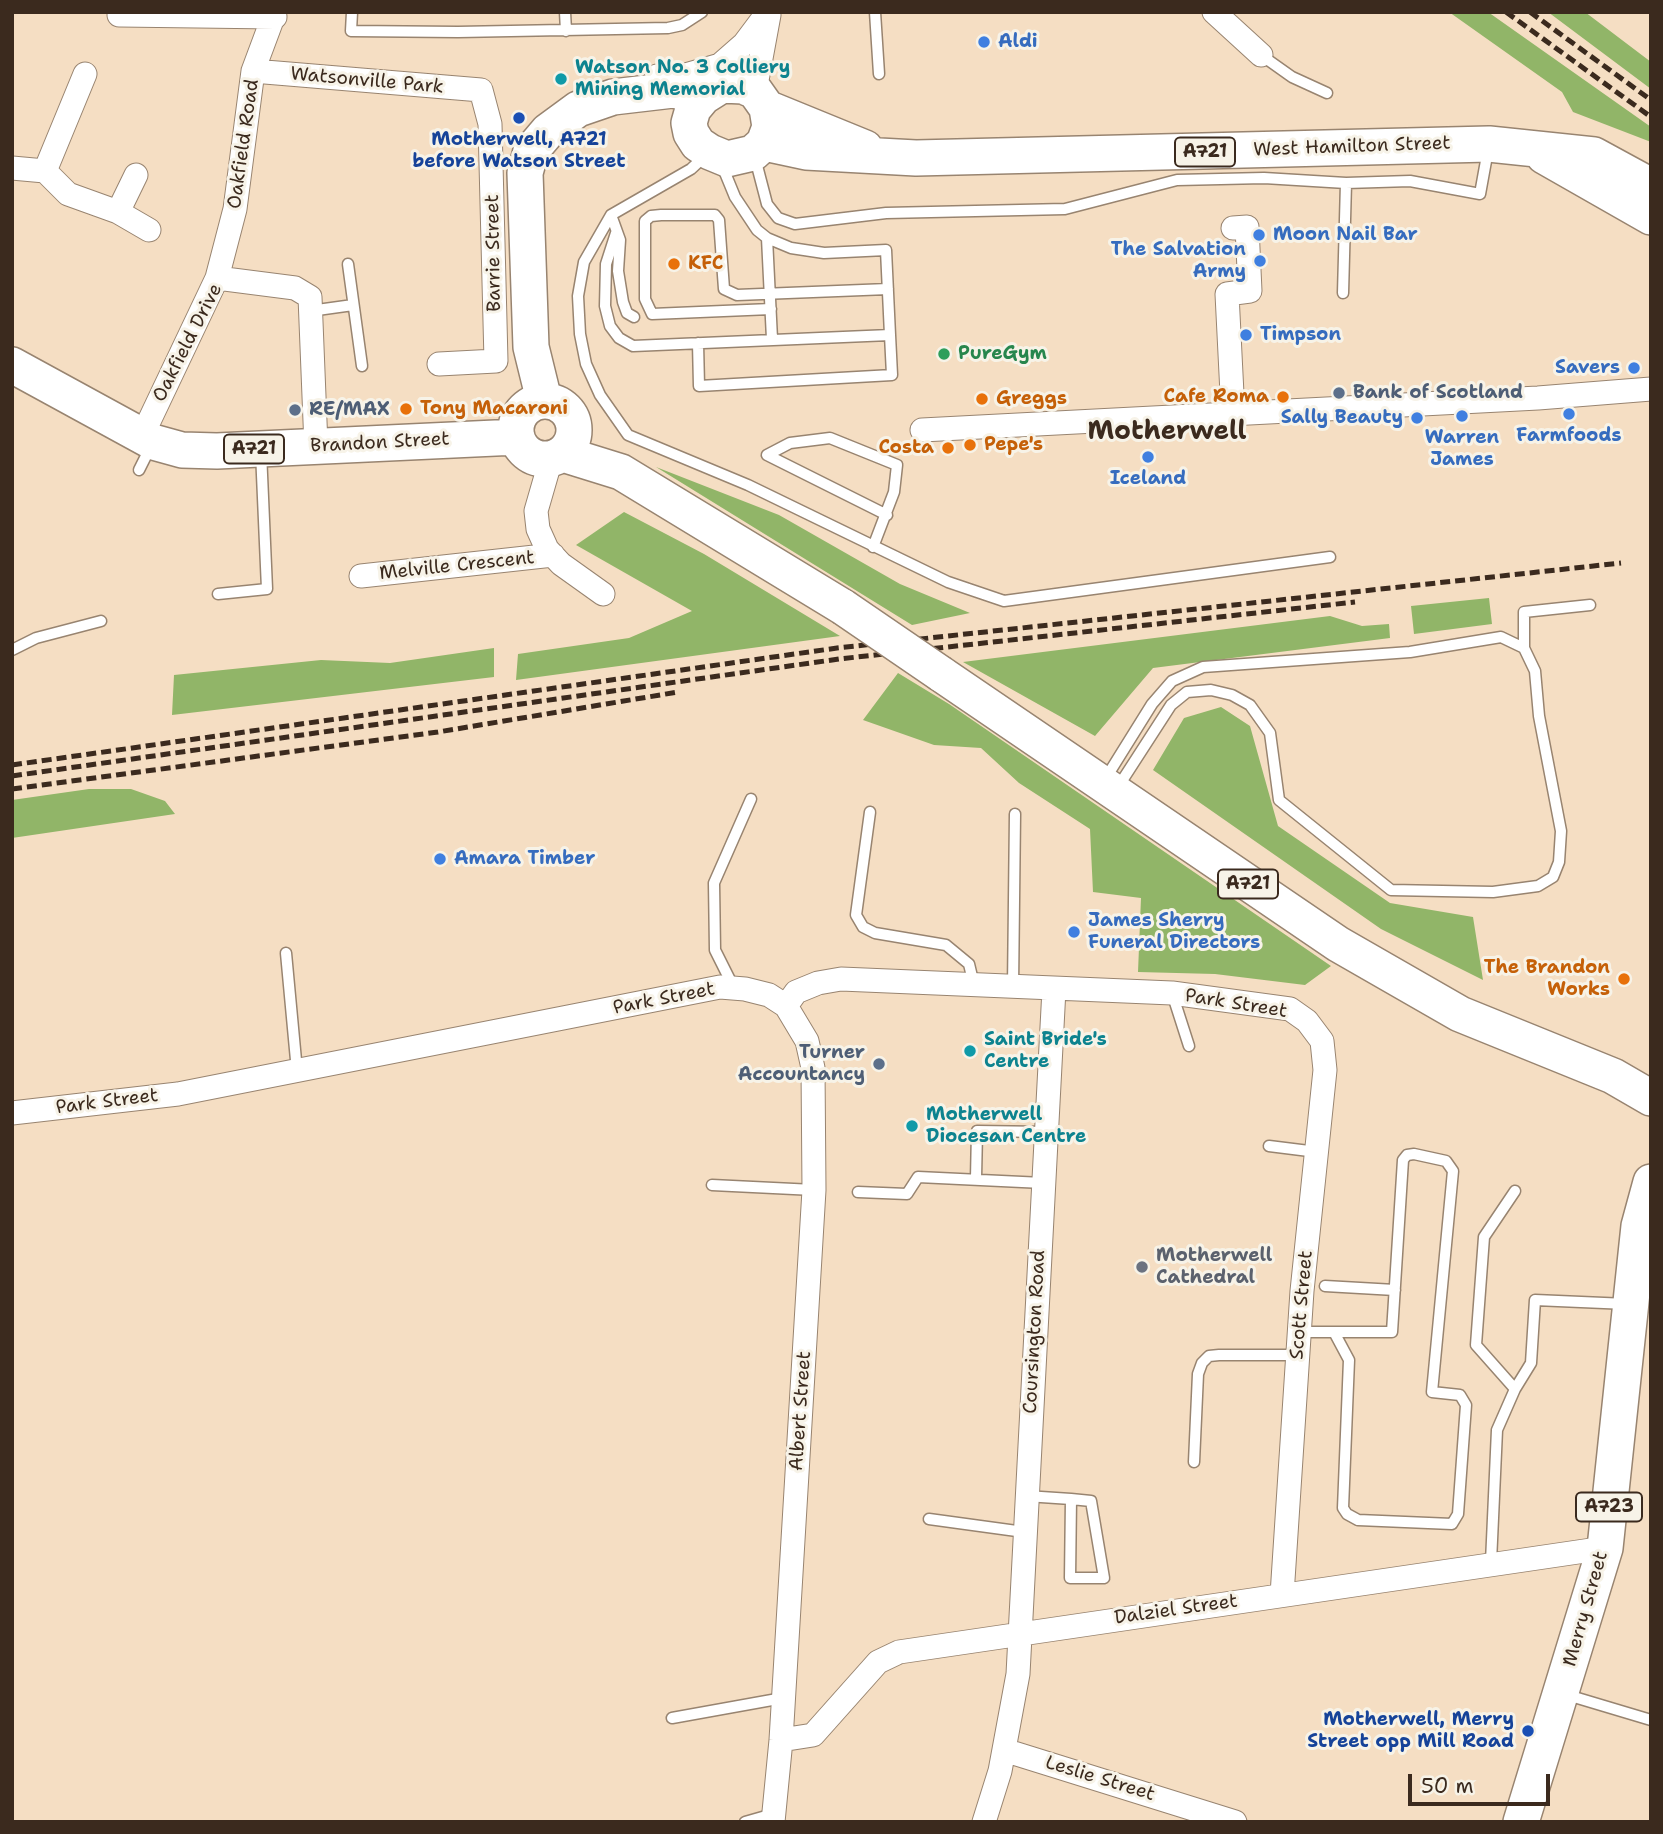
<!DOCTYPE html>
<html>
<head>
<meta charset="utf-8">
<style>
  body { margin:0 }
  #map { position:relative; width:1663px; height:1834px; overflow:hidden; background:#f5dec3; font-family:"Shantell Sans",sans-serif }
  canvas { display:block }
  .frame { position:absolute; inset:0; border:14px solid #3b2a1e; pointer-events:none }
  .scale { position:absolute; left:1408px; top:1774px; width:142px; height:32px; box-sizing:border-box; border:4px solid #3b2a1e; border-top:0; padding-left:9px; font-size:21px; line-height:24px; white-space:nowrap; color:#3b2a1e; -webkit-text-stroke:5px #f7f3e8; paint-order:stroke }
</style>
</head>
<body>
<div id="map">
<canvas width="1663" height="1834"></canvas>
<div class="frame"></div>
<div class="scale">50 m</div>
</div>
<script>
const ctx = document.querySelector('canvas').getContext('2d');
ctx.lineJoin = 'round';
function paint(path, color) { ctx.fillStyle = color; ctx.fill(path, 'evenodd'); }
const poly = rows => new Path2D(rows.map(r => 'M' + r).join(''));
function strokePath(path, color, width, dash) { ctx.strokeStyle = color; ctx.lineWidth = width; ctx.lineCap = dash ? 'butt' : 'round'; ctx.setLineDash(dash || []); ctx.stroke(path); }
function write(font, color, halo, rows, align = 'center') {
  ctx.font = font + ' "Shantell Sans",sans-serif'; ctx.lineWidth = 6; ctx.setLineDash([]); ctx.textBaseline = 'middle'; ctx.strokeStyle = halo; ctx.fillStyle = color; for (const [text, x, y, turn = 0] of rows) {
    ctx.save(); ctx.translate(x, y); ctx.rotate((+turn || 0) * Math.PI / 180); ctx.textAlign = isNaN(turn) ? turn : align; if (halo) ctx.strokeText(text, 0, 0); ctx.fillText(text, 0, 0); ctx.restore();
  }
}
paint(poly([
  [1449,12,1488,12,1651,127,1651,142,1573,112,1562,92],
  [1548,12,1585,12,1651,62,1651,89],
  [656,467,779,515,900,584,970,613,912,625],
  [624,512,704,554,840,636,516,680,518,654,629,638,692,611,576,545],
  [1489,598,1492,624,1414,634,1411,606],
  [1330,616,1362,626,1389,624,1390,638,1153,668,1095,736,963,662],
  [494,648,494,677,172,715,174,675,321,660,390,663],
  [898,673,949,704,1331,966,1305,985,1215,974,1138,972,1141,898,1093,892,1090,829,1019,783,981,748,934,745,863,720],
  [1221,707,1250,726,1278,826,1390,903,1473,917,1483,980,1381,929,1153,770,1184,718],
  [89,789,131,789,165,801,175,814,12,838,12,800]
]), '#91b568');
const lane = poly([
  [352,12,351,31,458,32,668,28,682,25,702,12],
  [565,12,566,31],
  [875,12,879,74],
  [1261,55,1292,77,1327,93],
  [706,155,691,169,611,215,584,262,578,296,580,334,586,364,600,395,628,435,748,485,948,582,1004,601,1330,557],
  [755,158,767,204,778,218,795,224,886,213,1065,209,1177,180,1264,178,1346,183,1410,181,1480,194,1488,150],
  [611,215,620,240,618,271,623,302,627,313,634,317],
  [616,233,606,264,605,306,610,326,619,338,633,346,890,335,886,250,824,253,791,248,767,238,757,230,735,197,721,163],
  [767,238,772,339],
  [348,264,362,366],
  [1343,293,1346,183],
  [771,309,652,314,645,299,645,221,651,216,661,215,715,215,719,220,724,289,737,295,888,289],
  [310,311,353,305],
  [698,343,699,386,892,375,890,335],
  [767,455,790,443,830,438,897,465,894,492,873,547],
  [767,455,887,515],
  [139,470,150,448],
  [218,594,267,589,261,452],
  [12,650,36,638,101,621],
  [1104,781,1152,704,1172,681,1203,667,1410,652,1501,637,1524,648],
  [1118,787,1171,705,1187,692,1211,690,1232,695,1250,705,1270,733,1279,800,1391,890,1493,892,1538,886,1553,877,1559,862,1561,831,1539,716,1535,671,1524,648,1524,612,1590,605],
  [870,812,856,915,863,927,875,933,946,945,969,964,974,985],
  [286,953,297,1071],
  [1013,987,1015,814],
  [734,988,715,950,714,883,751,799],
  [1172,993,1189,1046],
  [1269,1146,1317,1152],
  [976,1178,977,1131,1047,1132],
  [712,1185,814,1190],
  [858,1192,907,1194,918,1177,1043,1183],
  [1325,1286,1395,1290],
  [1300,1332,1334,1332,1349,1360,1343,1508,1347,1514,1358,1520,1452,1524,1458,1514,1466,1405,1460,1395,1432,1392,1453,1171,1446,1161,1414,1154,1407,1155,1403,1160,1392,1332,1334,1332],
  [1515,1389,1531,1363,1535,1300,1627,1304],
  [1194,1462,1198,1374,1202,1363,1209,1356,1219,1355,1298,1355],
  [1026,1496,1071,1499,1091,1501,1104,1578,1070,1578,1071,1499],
  [929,1519,1024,1532],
  [1491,1562,1497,1430,1515,1389,1476,1345,1484,1237,1515,1191],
  [1564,1694,1651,1720],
  [672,1718,783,1698],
  [745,1822,773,1814]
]);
const street = poly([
  [1214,12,1261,55],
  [119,15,275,17],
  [253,71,481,90,490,124,496,361,439,364],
  [657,76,682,76,720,65,744,44,768,12],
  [755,91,769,15],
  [12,168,45,171,68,194,118,212,149,230],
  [45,171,85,74],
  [118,212,136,175],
  [1233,228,1247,227,1250,291,1227,294,1233,414],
  [217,278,235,209,253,71,275,12],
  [922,430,1538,398,1651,389],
  [142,436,217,278,295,288,310,297,316,446],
  [551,459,536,511,538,529,547,549,561,564,603,594],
  [361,576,553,555],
  [12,1113,178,1094,720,987,745,989,769,995,786,1006,796,992,818,983,841,979,1172,993,1290,1009,1307,1021,1322,1041,1325,1070,1302,1291,1282,1595],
  [781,1740,813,1735,878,1662,899,1652,1605,1548],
  [1004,1750,1235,1822],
  [773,1822,781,1740,814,1190,813,1068,807,1041,786,1006],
  [984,1822,1000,1771,1018,1674,1054,989]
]);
const primary = poly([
  [722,85,743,86,755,91,767,108,770,127,764,143,753,153,727,159,710,152,698,144,691,133,689,123,693,109,703,97,722,85],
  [767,108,865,148],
  [764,143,806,152,916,158,1489,144,1594,155,1651,186],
  [1544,156,1651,217],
  [12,365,153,442,182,450,217,451,517,437],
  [544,400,531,347,525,173,531,151,548,131,578,109,613,97,673,90,703,97],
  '516 430a29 29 0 1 1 58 0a29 29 0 1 1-58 0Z',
  [563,454,621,472,843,607],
  [941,674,1338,944,1460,1014,1613,1076,1651,1098],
  [1521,1822,1605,1548,1639,1226,1651,1182]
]);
strokePath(lane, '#988470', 13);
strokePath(street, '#988470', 25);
strokePath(primary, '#988470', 38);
strokePath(lane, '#fff', 10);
strokePath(street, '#fff', 23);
strokePath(primary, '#fff', 35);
strokePath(poly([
  [1506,12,1651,117],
  [1530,12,1651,100],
  [12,765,837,648,1621,563],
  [12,776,839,659,1355,602],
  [12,789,438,732,678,692]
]), '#3b2a1e', 5, [10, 5]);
const primaryBridge = poly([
  [843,607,941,674]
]);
strokePath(primaryBridge, '#988470', 38, []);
strokePath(primaryBridge, '#fff', 35);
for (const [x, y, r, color] of [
  [984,42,7,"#3f7fe0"],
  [561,79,7,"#0f9aa8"],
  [519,118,7,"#1a4fb4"],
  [1259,235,7,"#3f7fe0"],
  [1260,261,7,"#3f7fe0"],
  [674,264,7,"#e8710a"],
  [1246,335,7,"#3f7fe0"],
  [944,354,7,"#2e9e5b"],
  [1634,368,7,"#3f7fe0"],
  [1339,393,7,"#5c6f8a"],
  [1283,397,7,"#e8710a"],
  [982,399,7,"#e8710a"],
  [406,409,7,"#e8710a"],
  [295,410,7,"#5c6f8a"],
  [1569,414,7,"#3f7fe0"],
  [1462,416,7,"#3f7fe0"],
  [1417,418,7,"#3f7fe0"],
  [970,445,7,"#e8710a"],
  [948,448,7,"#e8710a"],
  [1148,457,7,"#3f7fe0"],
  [440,859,7,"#3f7fe0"],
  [1074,932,7,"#3f7fe0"],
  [1624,979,7,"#e8710a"],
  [970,1051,7,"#0f9aa8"],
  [879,1064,7,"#5c6f8a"],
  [912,1126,7,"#0f9aa8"],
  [1142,1267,7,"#6b7280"],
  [1528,1731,7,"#1a4fb4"]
]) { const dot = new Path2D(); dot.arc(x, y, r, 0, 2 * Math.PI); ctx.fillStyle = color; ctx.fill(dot); strokePath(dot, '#f7f3e8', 2.5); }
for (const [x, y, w] of [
  [1205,152,60],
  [254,449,60],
  [1248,884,60],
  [1609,1507,66]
]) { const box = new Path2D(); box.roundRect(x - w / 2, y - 14.5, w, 29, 5); ctx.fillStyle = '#f7f3e8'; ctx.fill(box); strokePath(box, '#3b2a1e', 2); }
write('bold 18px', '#3b2a1e', null, [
  ["A721",1205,152],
  ["A721",254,449],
  ["A721",1248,884],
  ["A723",1609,1507]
]);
write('bold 19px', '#366cbe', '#f7f3e8', [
  ["Aldi",998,42],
  ["Moon Nail Bar",1273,235],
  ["The Salvation",1246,250,"right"],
  ["Army",1246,272,"right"],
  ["Timpson",1260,335],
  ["Savers",1620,368,"right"],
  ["Sally Beauty",1403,418,"right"],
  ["Farmfoods",1569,436,"center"],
  ["Warren",1462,438,"center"],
  ["James",1462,460,"center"],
  ["Iceland",1148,479,"center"],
  ["Amara Timber",454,859],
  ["James Sherry",1088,921],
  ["Funeral Directors",1088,943]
], 'left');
write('bold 19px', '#0d838f', '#f7f3e8', [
  ["Watson No. 3 Colliery",575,68],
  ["Mining Memorial",575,90],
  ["Saint Bride's",984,1040],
  ["Centre",984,1062],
  ["Motherwell",926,1115],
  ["Diocesan Centre",926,1137]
], 'left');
write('19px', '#3b2a1e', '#f7f3e8', [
  ["Watsonville Park",367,81,5],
  ["Oakfield Road",244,144,-82],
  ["West Hamilton Street",1352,147,-2],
  ["Barrie Street",494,253,-91],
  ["Oakfield Drive",188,343,-63],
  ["Brandon Street",380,443,-3],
  ["Melville Crescent",457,566,-6],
  ["Park Street",664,999,-11],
  ["Park Street",1236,1004,9],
  ["Park Street",107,1102,-7],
  ["Scott Street",1302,1305,-85],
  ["Coursington Road",1035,1332,-87],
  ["Albert Street",801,1411,-86],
  ["Merry Street",1586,1609,-74],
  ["Dalziel Street",1176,1610,-8],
  ["Leslie Street",1100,1779,17]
]);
write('bold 19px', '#164399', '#f7f3e8', [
  ["Motherwell, A721",519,140],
  ["before Watson Street",519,162],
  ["Motherwell, Merry",1514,1720,"right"],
  ["Street opp Mill Road",1514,1742,"right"]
]);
write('bold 19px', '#c56008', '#f7f3e8', [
  ["KFC",688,264],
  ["Cafe Roma",1269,397,"right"],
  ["Greggs",996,399],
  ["Tony Macaroni",420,409],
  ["Pepe's",984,445],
  ["Costa",934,448,"right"],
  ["The Brandon",1610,968,"right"],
  ["Works",1610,990,"right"]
], 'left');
write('bold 19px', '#27864d', '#f7f3e8', [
  ["PureGym",958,354]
], 'left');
write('bold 19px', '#4e5e75', '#f7f3e8', [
  ["Bank of Scotland",1353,393],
  ["RE/MAX",309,410],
  ["Turner",865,1053,"right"],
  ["Accountancy",865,1075,"right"]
], 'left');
write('bold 19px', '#5b616d', '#f7f3e8', [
  ["Motherwell",1156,1256],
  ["Cathedral",1156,1278]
], 'left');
write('bold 26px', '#3b2a1e', '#f7f3e8', [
  ["Motherwell",1167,432]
]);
</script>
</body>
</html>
